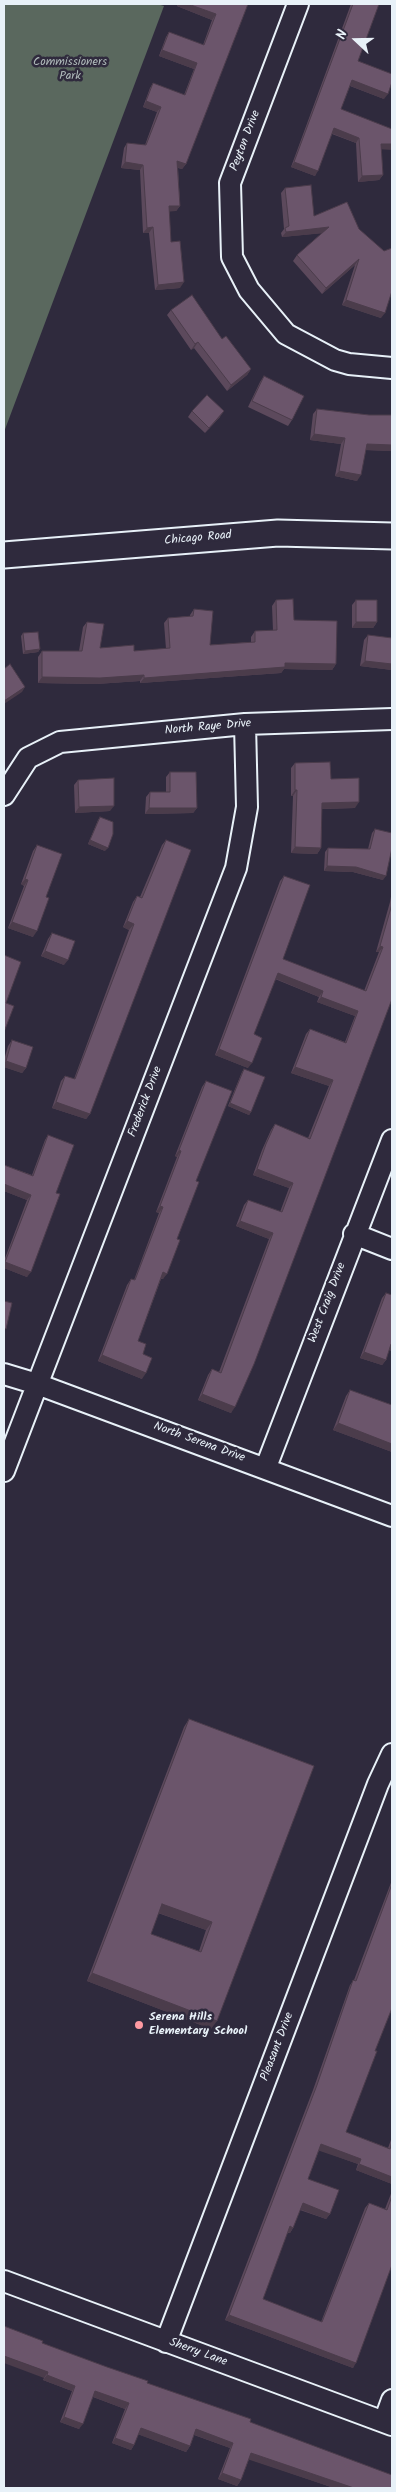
<!DOCTYPE html>
<html>
<head>
<meta charset="utf-8">
<style>
  body { margin:0 }
  #map { position:relative; width:396px; height:2492px; overflow:hidden; background:#2f2a3d; font-family:Kalam,sans-serif }
  canvas { display:block }
  .frame { position:absolute; inset:0; border:5px solid #e8f1f8; pointer-events:none }
  .north { position:absolute; left:331px; top:15px; width:50px; height:50px; -webkit-text-stroke:4px #2f2a3d; paint-order:stroke; rotate:291deg; font-size:14px; font-weight:700; line-height:20px; text-align:center; color:#e8f1f8 }
  .north::after { content:''; display:block; margin:auto; width:18px; height:22px; background:#e8f1f8; clip-path:polygon(50% 0,100% 100%,50% 72%,0 100%) }
</style>
</head>
<body>
<div id="map">
<canvas width="396" height="2492"></canvas>
<div class="frame"></div>
<div class="north">N</div>
</div>
<script>
const ctx = document.querySelector('canvas').getContext('2d');
ctx.lineJoin = 'round';
function paint(path, color) { ctx.fillStyle = color; ctx.fill(path, 'evenodd'); }
const poly = rows => new Path2D(rows.map(r => 'M' + r).join(''));
function strokePath(path, color, width, dash) { ctx.strokeStyle = color; ctx.lineWidth = width; ctx.lineCap = dash ? 'butt' : 'round'; ctx.setLineDash(dash || []); ctx.stroke(path); }
function write(font, color, halo, rows, align = 'center') {
  ctx.font = font + ' Kalam,sans-serif'; ctx.lineWidth = 5; ctx.setLineDash([]); ctx.textBaseline = 'middle'; ctx.strokeStyle = halo; ctx.fillStyle = color; for (const [text, x, y, turn = 0] of rows) {
    ctx.save(); ctx.translate(x, y); ctx.rotate((+turn || 0) * Math.PI / 180); ctx.textAlign = isNaN(turn) ? turn : align; if (halo) ctx.strokeText(text, 0, 0); ctx.fillText(text, 0, 0); ctx.restore();
  }
}
paint(poly([
  [4,4,157,4,164,6,4,432]
]), '#5a685e');
const minor = poly([
  [298,4,230,183,232,257,249,290,286,334,335,360,349,364,392,368],
  [4,795,28,758,60,742,245,724,392,719],
  [354,1234,392,1249],
  [4,1374,37,1384,392,1516],
  [266,1467,392,1140],
  [4,1471,236,868,247,807,245,724],
  [4,2281,392,2425],
  [166,2342,378,1784,392,1754],
  [384,2422,392,2400]
]);
const tertiary = poly([
  [4,555,278,533,392,536]
]);
strokePath(minor, '#e8f1f8', 24);
strokePath(tertiary, '#e8f1f8', 29);
strokePath(minor, '#2f2a3d', 20);
strokePath(tertiary, '#2f2a3d', 25);
paint(poly([
  [178,4,248,4,186,164,182,169,178,168,180,206,176,211,169,211,171,242,180,288,155,290,149,233,143,233,140,170,121,168,124,148,127,143,145,145,157,112,143,107,150,88,153,83,184,95,194,69,159,56,166,37,169,32,203,45,212,20,177,6],
  [351,4,379,4,358,61,384,99,350,86,341,109,381,149,383,175,379,180,358,182,356,143,332,134,315,176,291,167],
  [285,188,314,216,347,202,381,318,342,305,355,265,322,294,293,261,297,255,322,233,282,237,281,233,284,229,281,193],
  [171,310,222,339,251,369,247,375,227,391,194,348,191,350,167,315],
  [264,376,292,420,288,426,248,407,260,382],
  [317,409,369,415,392,415,392,451,366,450,357,481,335,476,341,444,310,440,313,414],
  [192,411,220,417,205,433,188,417],
  [276,600,294,620,336,664,332,670,284,669,281,673,140,683,140,681,96,684,38,683,38,657,42,651,79,651,83,627,87,622,100,648,134,651,166,649,164,623,168,618,190,616,190,615,194,609,210,645,251,642,251,637,255,631,273,631,272,606],
  [356,600,377,622,373,628,352,628,352,605],
  [23,633,40,649,38,652,23,654,21,636],
  [368,635,392,638,392,670,360,666,364,640],
  [295,763,331,779,355,808,322,809,321,848,317,854,291,853,293,796,291,796,291,768],
  [170,772,197,808,193,813,145,814,146,797,150,792,166,792,166,777],
  [78,780,110,811,75,813,74,785],
  [100,817,105,851,88,844,98,820],
  [375,829,383,880,353,872,324,871,325,852,328,848,368,849,372,833],
  [166,840,90,1114,86,1119,52,1108,61,1081,65,1076,74,1079,129,930,123,927,133,902,137,896,140,897,162,845],
  [37,845,33,937,8,928,24,886,21,884,33,851],
  [284,876,283,959,364,991,379,952,376,952,390,902,392,891,392,999,231,1413,198,1400,208,1375,212,1369,219,1372,269,1239,236,1226,244,1205,248,1200,280,1212,289,1188,253,1175,262,1150,271,1130,275,1124,308,1138,329,1086,291,1073,306,1034,310,1029,345,1042,355,1016,317,1002,319,997,275,979,254,1034,248,1068,215,1055,280,881],
  [52,933,64,965,41,956,48,939],
  [12,1040,26,1068,22,1073,4,1067,4,1060,8,1046],
  [244,1069,251,1112,249,1115,228,1106,242,1072],
  [206,1081,196,1181,177,1239,163,1279,161,1279,138,1341,143,1354,142,1379,98,1361,127,1285,131,1279,134,1280,159,1213,156,1212,177,1157,175,1156,202,1087],
  [48,1135,56,1193,27,1277,4,1268,4,1261,27,1200,4,1191,4,1165,32,1175,45,1140],
  [386,1293,392,1351,389,1350,386,1360,382,1365,360,1358,382,1298],
  [350,1390,392,1405,392,1452,333,1430,346,1396],
  [189,1719,314,1766,211,2029,87,1981,184,1727],
  [158,1913,206,1930,199,1951,151,1934],
  [392,1880,392,2008,375,2051,346,2132,388,2148,392,2137,392,2184,356,2170,358,2164,319,2150,308,2179,330,2214,326,2219,300,2210,293,2228,290,2233,287,2233,263,2299,321,2322,365,2208,369,2203,385,2209,392,2191,392,2268,390,2270,353,2368,225,2320,313,2090,350,1985,354,1980],
  [42,2343,250,2422,392,2488,334,2488,249,2459,241,2480,237,2486,218,2479,230,2448,194,2435,190,2446,186,2452,138,2434,134,2445,131,2450,112,2443,125,2409,93,2397,79,2429,60,2422,72,2391,43,2380,44,2378]
]), '#5c495c');
paint(poly([
  [179,4,188,4,216,14,212,20,177,6],
  [162,50,197,63,194,69,159,56],
  [352,80,388,94,384,99,348,85],
  [146,101,161,107,157,112,143,107],
  [334,128,359,138,356,143,331,133],
  [381,144,392,144,392,150,377,149],
  [177,161,186,164,182,169,173,166],
  [125,162,143,165,140,170,121,168],
  [294,162,318,171,315,176,291,167],
  [383,175,379,180,358,182,362,176],
  [169,206,180,206,176,211,165,212],
  [153,227,149,233,143,233,147,228],
  [329,227,325,233,282,237,286,232],
  [359,259,355,265,322,294,326,288],
  [184,282,180,288,155,290,158,285],
  [346,300,385,313,381,318,342,305],
  [198,342,194,348,191,350,195,344],
  [251,369,247,375,227,391,231,385],
  [224,411,220,417,205,433,209,428],
  [314,434,345,438,341,444,310,440],
  [367,444,392,445,392,451,363,450],
  [339,471,361,475,357,481,335,476],
  [356,622,377,622,373,628,352,628],
  [40,649,38,652,23,654,25,651],
  [365,661,392,664,392,670,360,666],
  [285,663,336,664,332,670,284,669,281,673,140,683,144,678],
  [144,675,140,681,96,684,38,683,42,677],
  [25,687,22,692,4,704,4,701],
  [295,790,297,790,293,796,291,796],
  [359,802,355,808,318,809,322,803],
  [114,806,110,811,75,813,79,807],
  [149,808,197,808,193,813,145,814],
  [90,840,108,848,105,851,88,844],
  [295,847,321,848,317,854,291,853],
  [327,866,356,867,386,876,383,880,353,872,324,871],
  [25,879,28,880,24,886,21,884],
  [127,921,134,924,129,930,123,927],
  [12,922,37,931,33,937,8,928],
  [380,946,383,947,379,952,376,952],
  [45,951,68,960,64,965,41,956],
  [278,973,323,991,319,997,274,978],
  [321,997,358,1011,355,1016,317,1002],
  [219,1049,252,1063,248,1068,215,1055],
  [6,1061,26,1068,22,1073,4,1067,4,1063],
  [295,1067,333,1080,329,1086,291,1073],
  [56,1102,90,1114,86,1119,52,1108],
  [230,1103,251,1112,249,1115,228,1106],
  [179,1150,181,1151,177,1157,175,1156],
  [257,1169,293,1183,289,1188,253,1175],
  [4,1184,31,1195,27,1200,4,1191],
  [160,1206,163,1207,159,1213,156,1212],
  [240,1221,273,1233,269,1239,236,1226],
  [5,1262,31,1272,27,1277,4,1268,4,1264],
  [163,1272,167,1274,163,1279,159,1278],
  [391,1344,392,1344,392,1351,388,1349],
  [364,1352,386,1360,382,1365,360,1358],
  [102,1355,146,1373,142,1379,98,1361],
  [202,1394,235,1407,231,1413,198,1400],
  [338,1423,392,1444,392,1452,333,1430],
  [162,1904,212,1922,206,1930,156,1912],
  [92,1973,217,2021,211,2029,87,1981],
  [321,2144,361,2159,358,2164,317,2150],
  [359,2164,392,2177,392,2184,356,2170],
  [303,2203,330,2214,326,2219,299,2209],
  [290,2226,293,2228,290,2233,286,2232],
  [229,2315,356,2363,353,2368,225,2320],
  [4,2356,48,2372,44,2378,4,2363],
  [47,2375,75,2386,72,2391,43,2380],
  [95,2391,129,2403,125,2409,91,2396],
  [64,2417,83,2424,79,2429,60,2422],
  [141,2428,190,2446,186,2452,137,2434],
  [196,2429,233,2443,230,2448,192,2434],
  [115,2438,134,2445,131,2450,112,2443],
  [251,2453,354,2488,334,2488,247,2459],
  [222,2473,241,2480,237,2486,218,2479]
]), '#4b3c4b');
const building = poly([
  [188,4,248,4,186,164,177,161,180,206,169,206,171,242,180,241,184,282,158,285,153,227,147,228,143,165,125,162,127,143,146,145,161,107,146,101,153,83,185,95,197,63,162,50,169,32,204,45,216,14,188,4],
  [353,4,379,4,358,61,392,74,392,82,388,94,352,80,341,109,392,129,392,144,381,144,383,175,362,176,359,138,334,128,318,171,294,162,353,4],
  [311,185,314,216,347,202,359,229,384,251,392,248,392,291,385,313,346,300,359,259,326,288,297,255,329,227,286,232,285,228,289,226,285,188,311,185],
  [192,295,222,339,226,336,251,369,231,385,198,342,195,344,171,310,192,295],
  [264,376,304,396,292,420,252,401,264,376],
  [207,395,224,411,209,428,192,411,207,395],
  [317,409,369,415,392,415,392,445,367,444,361,475,339,471,345,438,314,434,317,409],
  [293,599,294,620,337,621,336,664,285,663,285,667,144,678,144,675,100,678,42,677,42,651,82,651,87,622,104,624,100,648,134,645,134,651,170,648,168,618,193,616,194,609,213,611,210,645,255,642,255,631,277,630,276,600,293,599],
  [356,600,377,600,377,622,356,622,356,600],
  [38,632,40,649,25,651,23,633,38,632],
  [368,635,392,638,392,664,365,661,368,635],
  [10,664,25,687,4,701,4,669,10,664],
  [330,762,331,779,359,778,359,802,322,803,321,848,295,847,297,790,295,790,295,763,330,762],
  [170,772,196,772,197,808,149,808,150,792,170,792,170,772],
  [114,778,114,806,79,807,78,780,114,778],
  [100,817,113,822,113,834,108,848,90,840,100,817],
  [375,829,392,833,392,848,386,876,356,867,327,866,328,848,370,849,375,829],
  [166,840,191,850,90,1114,56,1102,65,1076,75,1079,134,924,127,921,137,896,142,898,166,840],
  [37,845,62,854,46,897,49,898,37,931,12,922,28,880,25,879,37,845],
  [284,876,310,885,283,959,366,991,383,947,380,946,392,904,392,999,254,1364,235,1407,202,1394,212,1369,221,1373,273,1233,240,1221,248,1200,282,1212,293,1183,257,1169,266,1144,275,1124,310,1139,333,1080,295,1067,310,1029,346,1043,358,1011,321,997,323,991,278,973,254,1034,262,1038,252,1063,219,1049,284,876],
  [52,933,75,941,68,960,45,951,52,933],
  [4,955,21,962,6,1003,14,1006,4,1032,4,955],
  [12,1040,33,1047,26,1068,6,1061,12,1040],
  [244,1069,265,1077,251,1112,230,1103,244,1069],
  [206,1081,232,1091,196,1181,199,1182,177,1239,180,1240,167,1274,163,1272,138,1341,146,1344,143,1354,152,1358,146,1373,102,1355,131,1279,135,1280,163,1207,160,1206,181,1151,179,1150,206,1081],
  [48,1135,74,1145,56,1193,60,1194,31,1272,5,1262,31,1195,4,1184,4,1165,33,1176,48,1135],
  [386,1293,392,1295,392,1344,391,1344,386,1360,364,1352,386,1293],
  [4,1301,12,1303,6,1329,4,1328,4,1301],
  [350,1390,392,1405,392,1444,338,1423,350,1390],
  [189,1719,314,1766,217,2021,92,1973,189,1719],
  [162,1904,212,1922,201,1952,151,1934,162,1904],
  [392,1884,392,2008,375,2051,377,2051,346,2132,390,2149,392,2142,392,2177,359,2164,361,2159,321,2144,308,2179,339,2190,330,2214,303,2203,293,2228,290,2226,263,2299,322,2322,369,2203,387,2210,392,2196,392,2265,356,2363,229,2315,317,2085,353,1980,356,1981,392,1884],
  [4,2326,43,2341,42,2343,107,2367,148,2381,147,2383,251,2419,250,2422,392,2475,392,2488,354,2488,251,2453,241,2480,222,2473,233,2443,196,2429,190,2446,141,2428,134,2445,115,2438,129,2403,95,2391,83,2424,64,2417,75,2386,47,2375,48,2372,4,2356,4,2326]
]);
paint(building, '#6b556b');
strokePath(building, '#4b3c4b', 1);
for (const [x, y, r, color] of [
  [139,2025,5,"#ff9aa2"]
]) { const dot = new Path2D(); dot.arc(x, y, r, 0, 2 * Math.PI); ctx.fillStyle = color; ctx.fill(dot); strokePath(dot, '#2f2a3d', 2); }
write('12px', '#afbaba', '#2f2a3d', [
  ["Commissioners",70,63],
  ["Park",70,77]
]);
write('12px', '#e8f1f8', '#2f2a3d', [
  ["Peyton Drive",246,141,-69],
  ["Chicago Road",198,539,-5],
  ["North Raye Drive",208,728,-5],
  ["Frederick Drive",146,1102,-69],
  ["West Craig Drive",328,1303,-69],
  ["North Serena Drive",199,1443,20],
  ["Pleasant Drive",278,2047,-69],
  ["Sherry Lane",198,2353,20]
]);
write('bold 12px', '#e8f1f8', '#2f2a3d', [
  ["Serena Hills",149,2018],
  ["Elementary School",149,2032]
], 'left');
</script>
</body>
</html>
